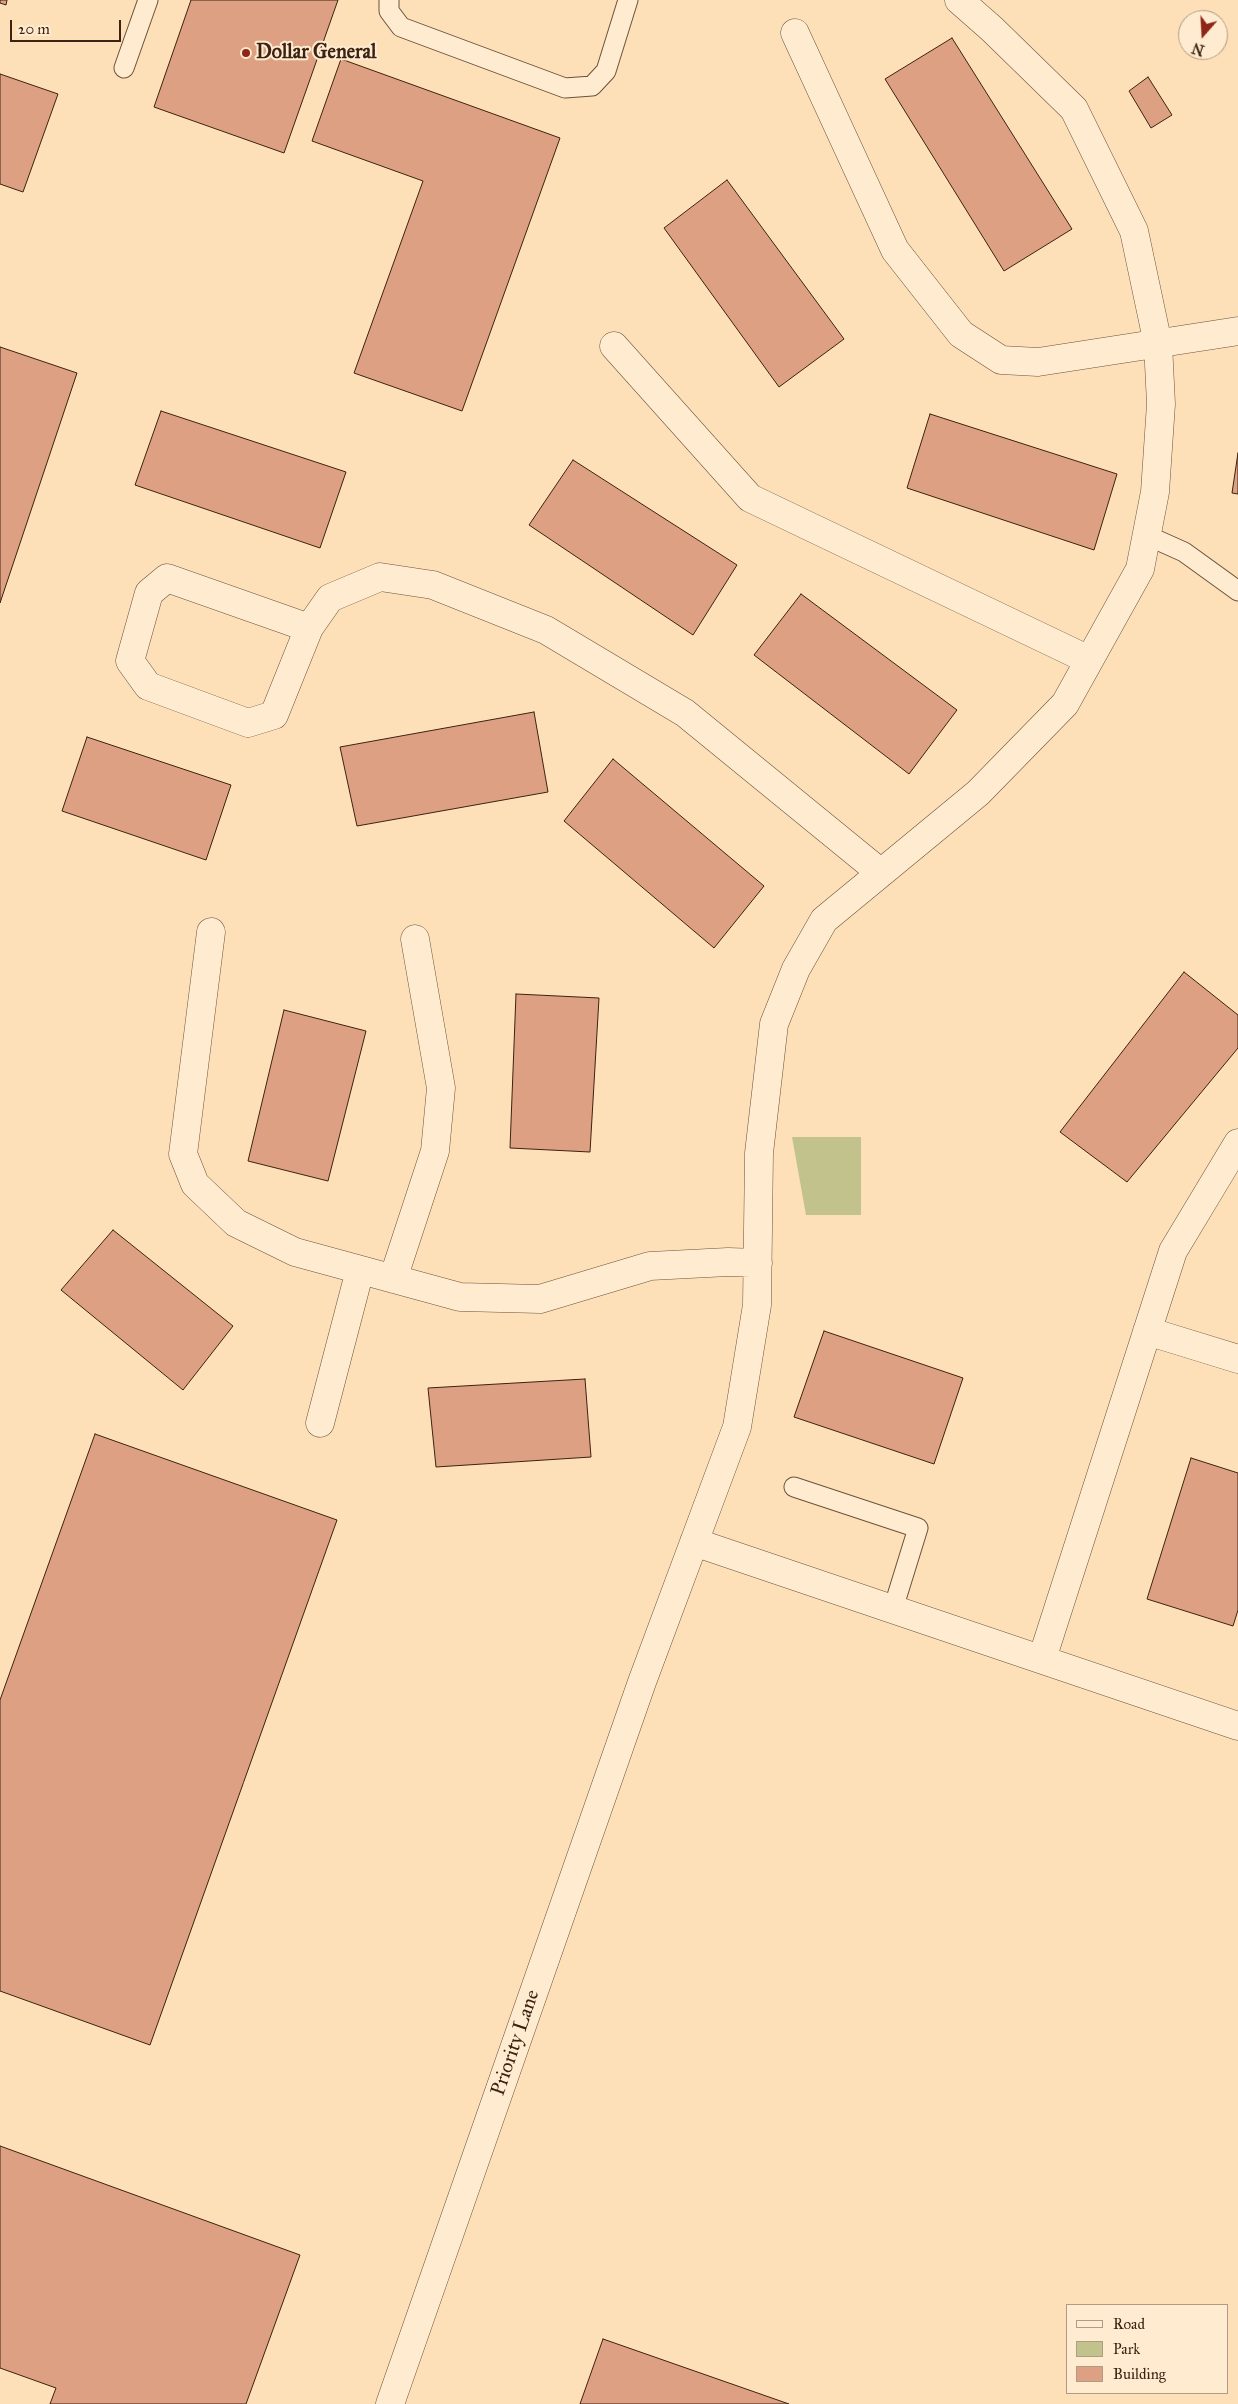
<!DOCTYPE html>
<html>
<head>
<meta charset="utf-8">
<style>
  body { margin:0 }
  #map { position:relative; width:1238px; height:2404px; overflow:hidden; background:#fde0b7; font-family:"IM FELL Great Primer",serif }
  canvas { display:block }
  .legend { position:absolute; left:1066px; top:2304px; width:162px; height:90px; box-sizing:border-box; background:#feebd0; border:1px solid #b09b84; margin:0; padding:6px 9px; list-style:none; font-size:15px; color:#3c2212 }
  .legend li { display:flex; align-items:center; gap:10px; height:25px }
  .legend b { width:25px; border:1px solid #b09b84 }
  .north { position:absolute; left:1178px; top:10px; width:50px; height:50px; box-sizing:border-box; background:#feebd0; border:1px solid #b09b84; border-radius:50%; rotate:199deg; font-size:14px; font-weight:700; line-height:20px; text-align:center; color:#3c2212 }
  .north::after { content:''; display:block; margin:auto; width:18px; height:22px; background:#8f2418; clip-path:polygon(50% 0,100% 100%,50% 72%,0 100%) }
  .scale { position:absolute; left:10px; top:20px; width:111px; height:22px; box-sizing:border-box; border:2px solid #3c2212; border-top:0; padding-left:6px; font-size:15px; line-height:18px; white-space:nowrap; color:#3c2212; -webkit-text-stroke:4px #feebd0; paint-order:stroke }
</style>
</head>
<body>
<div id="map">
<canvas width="1238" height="2404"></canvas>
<ul class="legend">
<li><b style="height:6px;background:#feebd0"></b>Road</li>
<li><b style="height:14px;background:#c2c28d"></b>Park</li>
<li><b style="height:14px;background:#dea083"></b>Building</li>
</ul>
<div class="north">N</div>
<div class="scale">20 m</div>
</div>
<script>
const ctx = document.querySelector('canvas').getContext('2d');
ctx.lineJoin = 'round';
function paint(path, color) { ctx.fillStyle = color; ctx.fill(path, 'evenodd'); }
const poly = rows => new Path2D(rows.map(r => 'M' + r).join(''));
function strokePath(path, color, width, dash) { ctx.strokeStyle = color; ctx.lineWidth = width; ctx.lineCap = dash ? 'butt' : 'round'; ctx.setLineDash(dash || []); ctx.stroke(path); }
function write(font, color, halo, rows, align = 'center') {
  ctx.font = font + ' "IM FELL Great Primer",serif'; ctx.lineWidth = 4; ctx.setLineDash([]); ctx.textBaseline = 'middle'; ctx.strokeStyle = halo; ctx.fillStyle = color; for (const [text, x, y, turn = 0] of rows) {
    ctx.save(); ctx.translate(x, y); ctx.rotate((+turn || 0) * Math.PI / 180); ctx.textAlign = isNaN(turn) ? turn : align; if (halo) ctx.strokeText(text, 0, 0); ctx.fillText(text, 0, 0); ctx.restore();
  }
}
paint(poly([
  [792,1137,861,1137,861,1215,806,1215]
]), '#c2c28d');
const building = poly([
  [0,0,7,0,6,5,0,3,0,0],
  [191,0,338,0,284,153,154,107,191,0],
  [952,38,1072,229,1004,271,885,79,952,38],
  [341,59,560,138,462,411,354,373,423,181,312,141,341,59],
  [0,74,58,94,23,192,0,184,0,74],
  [1148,77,1172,115,1151,128,1129,91,1148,77],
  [727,180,844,339,779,387,664,228,727,180],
  [0,347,77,373,0,603,0,347],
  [161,411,346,472,320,548,135,485,161,411],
  [930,414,1117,474,1094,550,907,488,930,414],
  [1238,453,1238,494,1232,493,1238,453],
  [573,460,737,565,693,635,529,525,573,460],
  [801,594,957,710,909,774,754,655,801,594],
  [534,712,548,792,357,826,340,747,534,712],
  [87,737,231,785,206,860,62,811,87,737],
  [613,759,764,886,714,948,564,821,613,759],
  [1184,972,1238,1015,1238,1048,1127,1182,1060,1132,1184,972],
  [516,994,599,998,590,1152,510,1148,516,994],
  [284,1010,366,1031,328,1181,248,1161,284,1010],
  [113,1230,233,1326,183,1390,61,1290,113,1230],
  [824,1331,963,1378,934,1464,794,1417,824,1331],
  [585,1379,591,1457,436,1467,428,1388,585,1379],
  [95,1434,337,1520,150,2045,0,1991,0,1700,95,1434],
  [1191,1458,1238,1473,1238,1610,1233,1626,1147,1599,1191,1458],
  [0,2146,300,2255,246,2404,50,2404,56,2388,0,2368,0,2146],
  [603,2339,789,2404,580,2404,603,2339]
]);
paint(building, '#dea083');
strokePath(building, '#3c2212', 1);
const service = poly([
  [389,0,389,11,401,27,565,88,592,86,606,71,628,0],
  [124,68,148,0],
  [1146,535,1184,552,1238,591],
  [794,1487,918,1528,893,1609]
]);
const minor = poly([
  [795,33,895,250,961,334,1001,360,1038,362,1238,331],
  [614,346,750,498,1089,660],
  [309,628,167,578,149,593,130,661,148,686,248,723,274,715,309,628,330,598,380,577,433,585,546,630,685,713,881,873],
  [211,932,183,1154,195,1184,236,1223,295,1252,460,1297,540,1299,650,1266,728,1262,758,1263],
  [393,1279,435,1151,441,1088,415,939],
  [1147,1331,1238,1359],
  [320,1423,360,1270],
  [694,1542,1238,1726],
  [1042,1659,1173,1251,1238,1143],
  [390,2404,642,1682,737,1427,757,1305,759,1153,774,1024,796,969,824,920,978,793,1065,704,1140,569,1155,492,1161,404,1158,344,1134,231,1074,109,992,29,959,0]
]);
strokePath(service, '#6c523b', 21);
strokePath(minor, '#6c523b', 29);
strokePath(service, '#feebd0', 19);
strokePath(minor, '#feebd0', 28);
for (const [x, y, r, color] of [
  [246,53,5,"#8f2418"]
]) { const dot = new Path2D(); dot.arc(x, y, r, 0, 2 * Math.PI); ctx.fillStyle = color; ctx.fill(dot); strokePath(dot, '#feebd0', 2); }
write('bold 20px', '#3c2212', '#feebd0', [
  ["Dollar General",256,53]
], 'left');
write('20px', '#3c2212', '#feebd0', [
  ["Priority Lane",516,2043,-71]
]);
</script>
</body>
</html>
